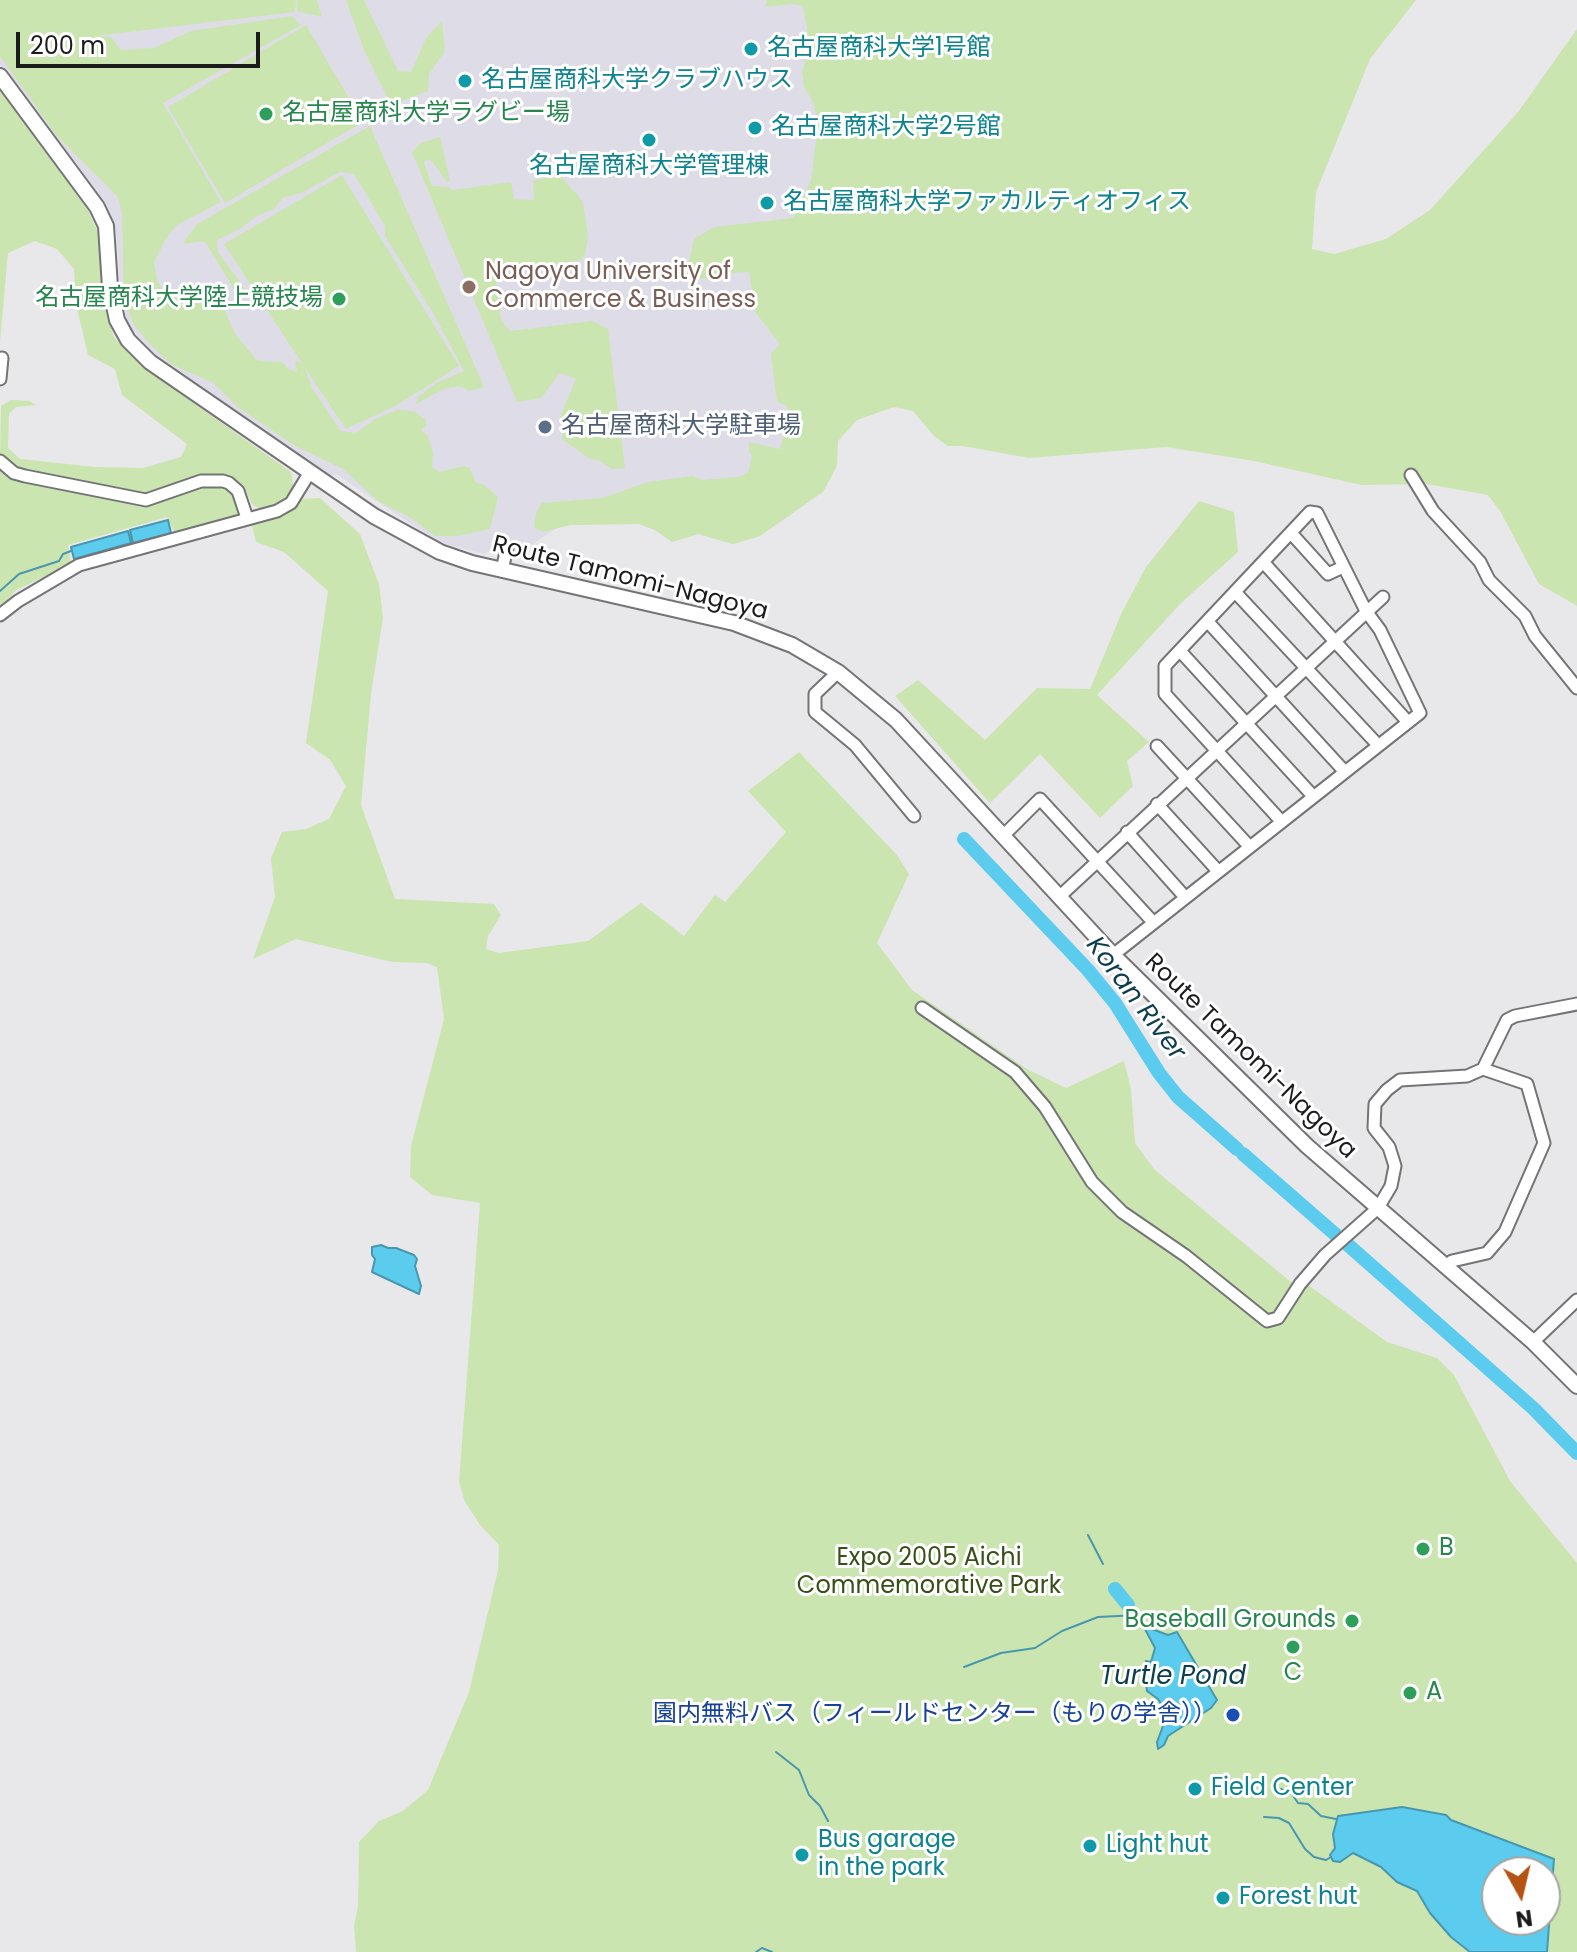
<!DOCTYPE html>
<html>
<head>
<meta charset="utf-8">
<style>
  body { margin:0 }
  #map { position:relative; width:1577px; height:1952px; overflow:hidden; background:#e8e8ea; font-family:Poppins,sans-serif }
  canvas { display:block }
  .north { position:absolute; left:1481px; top:1856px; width:80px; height:80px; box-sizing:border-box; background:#fff; border:2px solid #a4a4a4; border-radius:50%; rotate:172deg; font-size:22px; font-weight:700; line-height:32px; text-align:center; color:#1b1b1c }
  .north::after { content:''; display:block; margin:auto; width:28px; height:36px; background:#b45313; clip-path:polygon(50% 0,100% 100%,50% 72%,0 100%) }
  .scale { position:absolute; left:16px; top:32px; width:244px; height:36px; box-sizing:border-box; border:4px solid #1b1b1c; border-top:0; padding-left:10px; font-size:24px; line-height:28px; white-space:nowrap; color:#1b1b1c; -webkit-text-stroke:6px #fff; paint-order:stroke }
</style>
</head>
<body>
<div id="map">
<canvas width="1577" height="1952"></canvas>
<div class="north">N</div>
<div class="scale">200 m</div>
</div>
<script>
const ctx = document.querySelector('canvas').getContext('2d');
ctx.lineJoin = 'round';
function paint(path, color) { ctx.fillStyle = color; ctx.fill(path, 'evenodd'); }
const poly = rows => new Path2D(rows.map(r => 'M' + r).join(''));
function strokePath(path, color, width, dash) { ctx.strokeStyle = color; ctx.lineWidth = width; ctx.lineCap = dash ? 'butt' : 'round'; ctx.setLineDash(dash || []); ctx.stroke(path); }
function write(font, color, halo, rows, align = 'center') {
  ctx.font = font + ' Poppins,"Noto Sans JP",sans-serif'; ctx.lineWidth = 6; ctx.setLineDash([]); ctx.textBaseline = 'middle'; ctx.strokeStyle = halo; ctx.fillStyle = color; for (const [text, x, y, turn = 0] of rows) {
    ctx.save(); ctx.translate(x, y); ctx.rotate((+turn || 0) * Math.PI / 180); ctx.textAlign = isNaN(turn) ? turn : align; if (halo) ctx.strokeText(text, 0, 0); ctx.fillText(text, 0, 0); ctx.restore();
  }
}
paint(poly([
  [0,0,857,0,810,348,760,536,733,544,698,534,672,542,655,530,639,524,571,525,558,527,533,544,495,547,484,554,439,542,337,475,330,476,151,351,128,324,121,299,116,230,108,210,77,164,60,147,0,65]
]), '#dedde7');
paint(poly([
  [0,0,296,0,295,12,95,36,111,37,121,50,154,48,191,31,292,16,301,25,163,103,221,202,177,225,165,240,154,263,157,280,163,290,170,296,181,300,213,300,224,308,235,334,258,361,282,362,290,370,297,372,295,363,298,361,303,365,224,244,342,175,459,366,397,405,346,429,305,368,312,388,341,431,356,433,375,419,397,410,414,411,426,420,426,426,421,430,428,436,433,453,432,467,439,472,464,466,470,468,476,483,483,484,498,497,490,529,457,536,435,536,411,518,378,501,343,469,295,446,239,408,212,382,172,365,149,343,134,325,124,300,122,214,118,197,56,135,0,56],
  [297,0,317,0,322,17,297,11],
  [346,0,364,0,398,71,411,72,426,38,442,21,445,51,429,74,428,91,391,105,364,50],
  [767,0,1416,0,1370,59,1316,192,1312,249,1334,254,1386,239,1430,210,1518,112,1577,29,1577,606,1539,584,1500,511,1488,495,1427,484,1361,485,1254,461,1166,447,1029,458,963,446,948,446,934,436,913,411,894,407,857,420,838,441,837,466,823,492,760,536,733,544,698,534,672,542,655,530,639,524,571,525,543,532,534,527,536,513,542,503,602,498,648,482,692,476,703,480,738,477,748,473,752,456,749,451,749,442,780,449,790,415,786,405,777,402,771,353,780,344,756,313,749,272,717,274,708,278,685,280,694,239,714,227,793,218,811,181,818,125,814,104,804,87,802,72,807,55,808,35,803,6,791,4,765,7],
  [306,25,363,122,225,203,168,107],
  [0,91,64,171,65,177,86,206,98,232,102,252,103,301,114,337,129,354,158,378,291,472,294,489,285,500,260,509,252,504,244,487,226,475,202,474,154,493,132,494,18,472,3,461,0,455,1,406,11,400,29,401,36,405,16,407,9,414,8,448,20,459,96,467,143,468,181,457,187,444,122,395,115,369,88,355,76,304,74,269,57,249,35,241,8,253,0,342],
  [370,126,484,387,469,391,460,386,444,389,416,404,418,397,436,383,464,371,436,318,385,236,385,226,354,174,340,172,301,193,283,198,274,209,257,216,238,230,217,240,218,252,245,289,245,299,235,291,206,243,202,241,185,244,184,241,197,224],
  [440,137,450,181,447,182,430,159,424,162,432,186,448,187,452,190,511,182,514,199,534,200,533,180,561,176,583,202,588,237,585,255,581,260,504,271,496,280,501,320,510,331,592,321,608,329,625,468,612,469,598,460,590,459,563,440,560,417,576,379,560,373,541,398,517,402,412,152,421,143],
  [0,471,27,482,144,502,205,485,221,484,238,500,240,517,175,533,167,517,68,545,71,564,16,590,0,609],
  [320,498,360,534,379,584,383,618,371,694,361,805,395,899,494,904,501,915,488,936,486,949,499,953,588,941,641,903,684,936,715,895,725,902,786,832,748,791,799,752,897,855,909,874,877,943,912,990,1027,1069,1066,1088,1124,1061,1131,1089,1135,1143,1155,1170,1291,1282,1300,1287,1304,1282,1387,1342,1437,1358,1454,1375,1510,1481,1577,1563,1577,1952,356,1952,354,1926,358,1906,359,1842,379,1821,403,1811,428,1790,469,1692,498,1570,499,1545,480,1525,465,1502,459,1482,480,1203,432,1195,410,1177,411,1146,444,1019,437,967,426,963,392,962,296,939,253,959,275,897,271,858,282,832,306,829,329,819,346,786,330,760,306,743,328,591,284,552,256,542,251,522,289,511,300,499],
  [1497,1872,1545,1872,1545,1920,1497,1920],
  [1199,501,1234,512,1238,552,1180,604,1097,695,1149,742,1127,761,1133,786,1100,818,1040,754,990,803,895,696,918,680,985,740,1037,688,1090,689,1122,612,1146,567]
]), '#cbe5b0');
const water = poly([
  [168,520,171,533,133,543,130,530,168,520],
  [128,531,131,543,74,559,71,547,128,531],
  [381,1245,388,1248,396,1248,414,1255,417,1259,415,1266,421,1286,419,1294,372,1272,375,1259,372,1255,372,1247,381,1245],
  [1137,1614,1149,1628,1168,1635,1177,1632,1217,1700,1211,1708,1168,1736,1164,1745,1158,1749,1157,1742,1163,1726,1164,1709,1158,1699,1147,1691,1144,1668,1146,1661,1151,1662,1155,1648,1137,1614],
  [1402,1807,1446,1815,1451,1820,1554,1859,1547,1952,1470,1952,1451,1937,1430,1913,1417,1891,1397,1882,1381,1867,1353,1853,1340,1862,1333,1861,1330,1855,1335,1848,1333,1834,1338,1816,1402,1807],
  [1497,1872,1545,1872,1545,1920,1497,1920,1497,1872]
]);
paint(water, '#5cccee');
strokePath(water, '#4897af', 2);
strokePath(poly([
  [0,591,19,574,59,561,63,554,71,551],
  [1088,1535,1103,1564],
  [1131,1607,1138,1615],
  [964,1667,1001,1653,1035,1648,1062,1631,1098,1617,1138,1615],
  [776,1752,799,1770,809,1795,820,1806,828,1821],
  [1281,1789,1292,1794,1298,1803,1308,1804,1321,1816,1336,1819],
  [1264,1817,1279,1818,1289,1823,1305,1849,1314,1857,1326,1860,1331,1857],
  [756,1952,762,1948,772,1952]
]), '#4897af', 2);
strokePath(poly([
  [964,839,1088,970,1115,1003,1159,1073,1178,1097,1237,1149],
  [1243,1154,1336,1235],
  [1347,1244,1534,1409,1577,1453],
  [1115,1589,1128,1605]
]), '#5cccee', 14);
const minor = poly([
  [0,379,2,358],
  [0,461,14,473,25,476,146,500,201,481,223,481,229,483,238,491,247,518],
  [1411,475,1433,511,1480,562,1489,580,1525,616,1535,636,1577,688],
  [1291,533,1328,574,1343,567],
  [1264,563,1408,722],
  [502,570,507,548],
  [1236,593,1378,745],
  [0,615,18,601,79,565,277,511,291,503,310,472],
  [1208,622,1345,772],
  [1181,652,1313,796],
  [838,672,815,694,815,712,855,745,914,816],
  [1157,746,1249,846],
  [1157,804,1218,871],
  [1127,832,1185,897],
  [1003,836,1040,799,1153,922],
  [1059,897,1383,597],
  [1113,955,1420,713,1380,630,1366,611,1317,513,1310,512,1165,666,1165,694,1281,821],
  [922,1008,1015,1072,1045,1107,1092,1182,1122,1212,1186,1256,1267,1321,1278,1318,1300,1284,1325,1255,1378,1208,1391,1186,1395,1166,1389,1147,1374,1128,1375,1104,1387,1090,1400,1080,1467,1076,1483,1069,1527,1084,1544,1143,1505,1232,1487,1253,1452,1261,1445,1267],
  [1483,1069,1507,1020,1515,1016,1577,1004],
  [1533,1342,1577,1300]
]);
const major = poly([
  [0,76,97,207,106,226,110,287,117,320,128,340,150,362,374,516,440,552,472,563,734,623,792,645,838,672,896,720,1113,955,1307,1146,1533,1342,1577,1386]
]);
strokePath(minor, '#747476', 15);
strokePath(major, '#747476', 18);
strokePath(minor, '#fff', 11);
strokePath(major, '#fff', 14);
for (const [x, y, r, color] of [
  [751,49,8,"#0f9aa8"],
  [465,81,8,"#0f9aa8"],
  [266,114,8,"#2e9e5b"],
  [755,128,8,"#0f9aa8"],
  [649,140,8,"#0f9aa8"],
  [767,203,8,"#0f9aa8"],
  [469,287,8,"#8d6e63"],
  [339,299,8,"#2e9e5b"],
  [545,427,8,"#5c6f8a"],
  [1423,1549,8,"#2e9e5b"],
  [1352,1621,8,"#2e9e5b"],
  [1293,1647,8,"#2e9e5b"],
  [1410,1693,8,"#2e9e5b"],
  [1233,1715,8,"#1a4fb4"],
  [1195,1789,8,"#0f9aa8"],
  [1090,1846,8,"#0f9aa8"],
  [802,1855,8,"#0f9aa8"],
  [1223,1898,8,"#0f9aa8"]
]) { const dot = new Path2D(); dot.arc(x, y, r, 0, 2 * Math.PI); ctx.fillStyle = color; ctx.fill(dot); strokePath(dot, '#fff', 3); }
write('24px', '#0d838f', '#fff', [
  ["名古屋商科大学1号館",767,49],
  ["名古屋商科大学クラブハウス",481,81],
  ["名古屋商科大学2号館",771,128],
  ["名古屋商科大学管理棟",649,167,"center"],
  ["名古屋商科大学ファカルティオフィス",783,203],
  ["Field Center",1211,1789],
  ["Bus garage",818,1841],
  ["in the park",818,1869],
  ["Light hut",1106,1846],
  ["Forest hut",1239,1898]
], 'left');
write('24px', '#27864d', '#fff', [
  ["名古屋商科大学ラグビー場",282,114],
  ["名古屋商科大学陸上競技場",323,299,"right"],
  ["B",1439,1549],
  ["Baseball Grounds",1336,1621,"right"],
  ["C",1293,1674,"center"],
  ["A",1426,1693]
], 'left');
write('24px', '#785e54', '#fff', [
  ["Nagoya University of",485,273],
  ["Commerce & Business",485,301]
], 'left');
write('24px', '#4e5e75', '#fff', [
  ["名古屋商科大学駐車場",561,427]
], 'left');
write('24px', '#1b1b1c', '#fff', [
  ["Route Tamomi-Nagoya",630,579,14],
  ["Route Tamomi-Nagoya",1250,1057,44]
]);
write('24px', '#384f18', '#fff', [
  ["Expo 2005 Aichi",929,1559],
  ["Commemorative Park",929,1587]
]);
write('24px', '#164399', '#fff', [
  ["園内無料バス（フィールドセンター（もりの学舎））",1217,1715]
], 'right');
write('italic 26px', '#0a3e4c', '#fff', [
  ["Koran River",1135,999,53],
  ["Turtle Pond",1173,1677]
]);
</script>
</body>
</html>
